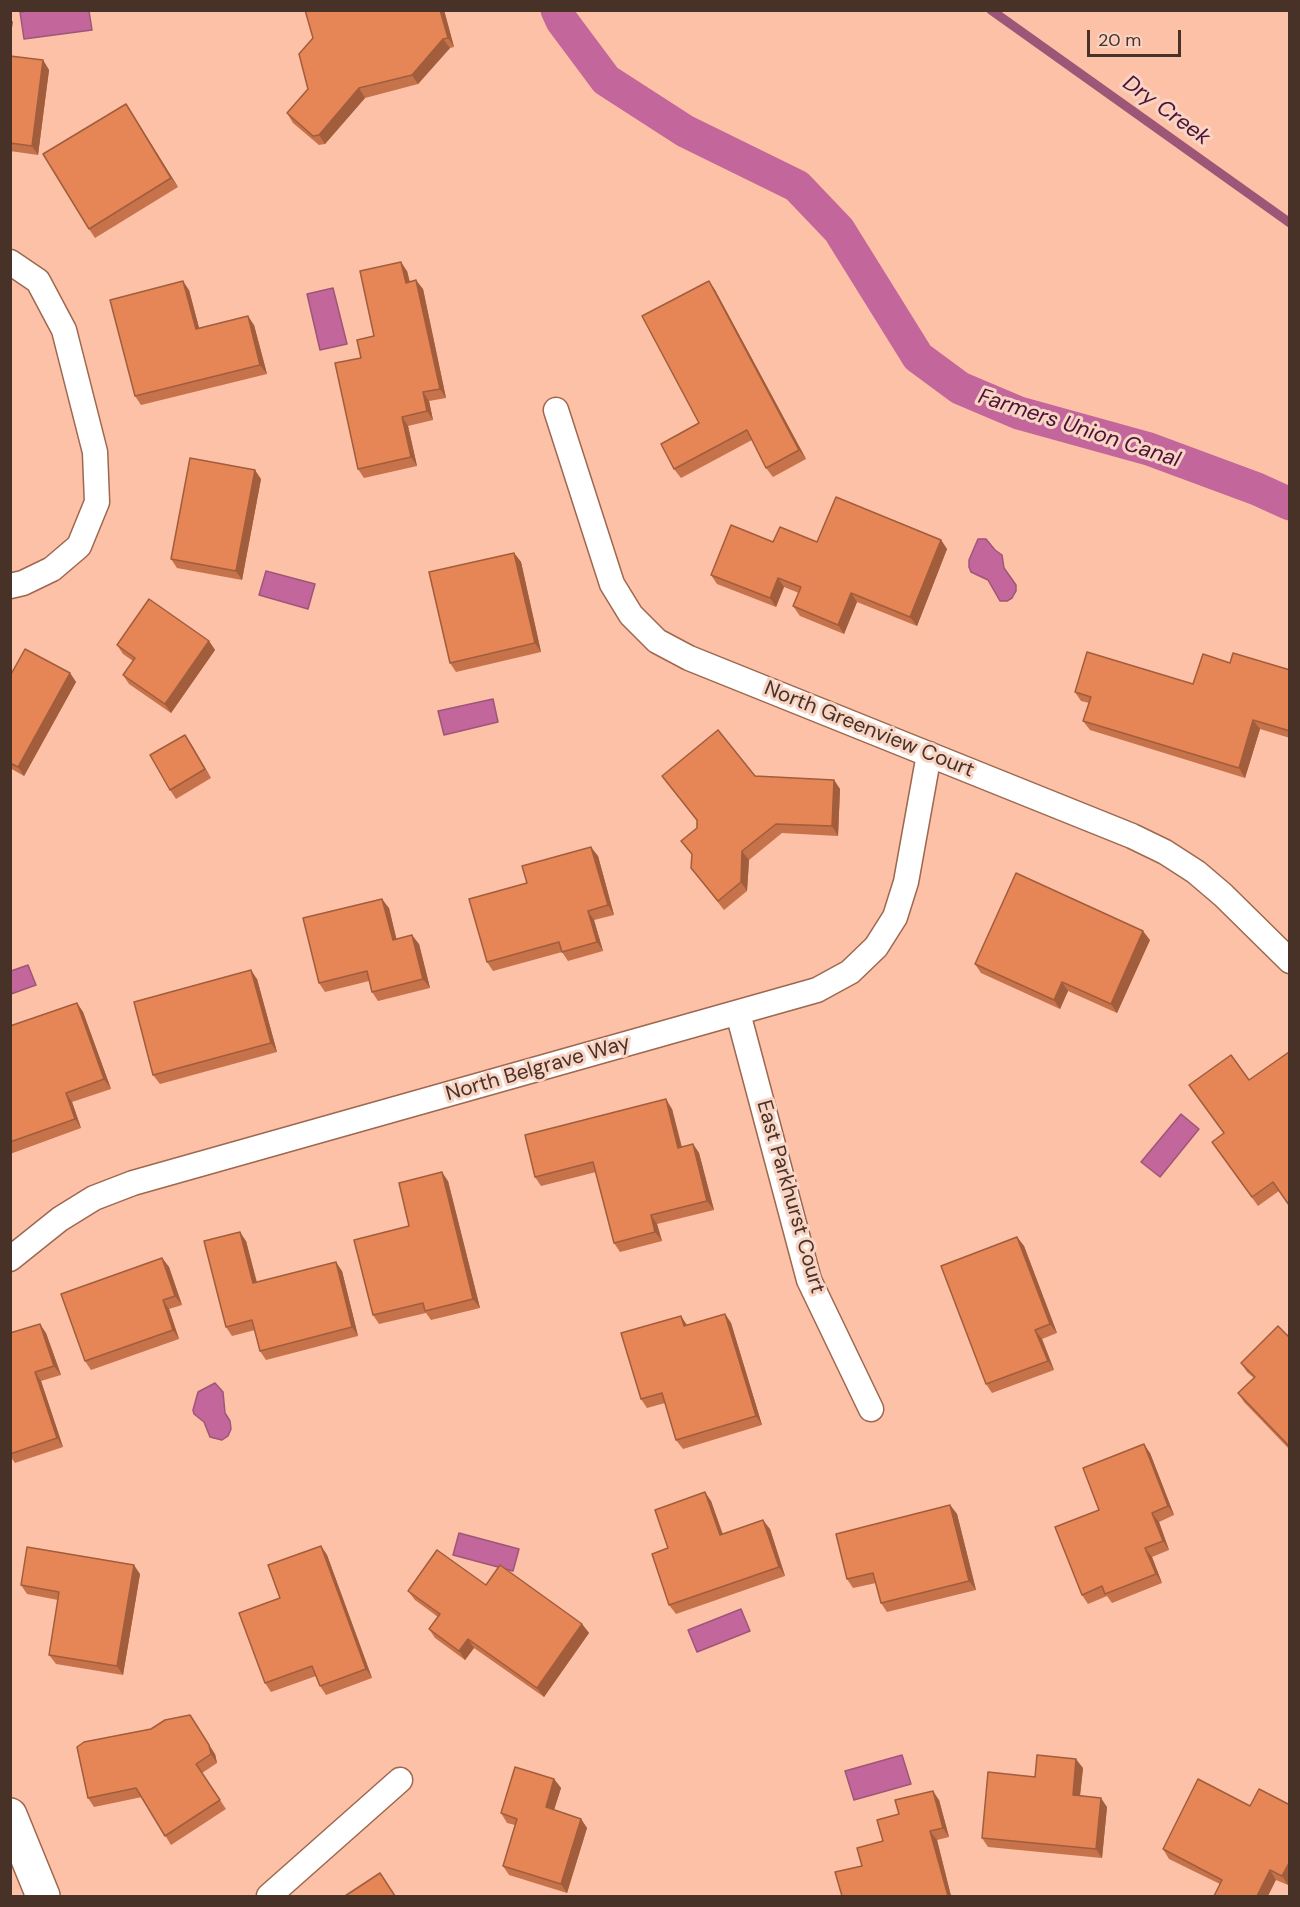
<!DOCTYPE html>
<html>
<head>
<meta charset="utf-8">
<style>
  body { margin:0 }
  #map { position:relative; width:1300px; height:1907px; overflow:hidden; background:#fcc1a6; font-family:"DM Sans",sans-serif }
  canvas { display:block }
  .frame { position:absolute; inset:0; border:12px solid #483126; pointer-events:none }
  .scale { position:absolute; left:1087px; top:30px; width:94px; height:27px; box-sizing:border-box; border:3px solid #483126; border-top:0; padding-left:8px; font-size:18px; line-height:21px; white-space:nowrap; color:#483126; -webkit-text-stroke:4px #f8d4c4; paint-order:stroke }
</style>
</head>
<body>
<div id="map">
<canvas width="1300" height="1907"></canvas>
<div class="frame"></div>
<div class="scale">20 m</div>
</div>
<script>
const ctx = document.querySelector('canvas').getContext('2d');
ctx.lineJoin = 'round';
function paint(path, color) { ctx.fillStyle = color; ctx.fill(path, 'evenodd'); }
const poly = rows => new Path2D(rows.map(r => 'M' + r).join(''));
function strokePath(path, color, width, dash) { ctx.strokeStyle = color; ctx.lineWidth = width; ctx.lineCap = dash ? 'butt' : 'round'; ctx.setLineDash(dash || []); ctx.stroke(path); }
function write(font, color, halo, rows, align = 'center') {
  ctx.font = font + ' "DM Sans",sans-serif'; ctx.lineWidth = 6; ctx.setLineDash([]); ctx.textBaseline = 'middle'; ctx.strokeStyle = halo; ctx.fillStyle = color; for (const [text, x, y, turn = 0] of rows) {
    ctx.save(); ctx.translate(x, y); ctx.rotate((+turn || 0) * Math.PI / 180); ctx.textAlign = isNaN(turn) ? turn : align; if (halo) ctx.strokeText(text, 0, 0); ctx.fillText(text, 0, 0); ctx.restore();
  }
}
const water = poly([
  [29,11,89,11,92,30,24,39,20,12,29,11],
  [333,288,347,344,320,350,307,294,333,288],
  [978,539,986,539,995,550,1002,555,1004,568,1016,585,1016,591,1012,598,1007,601,1000,601,988,580,971,572,969,567,969,560,978,539],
  [266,571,315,584,308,609,259,595,266,571],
  [493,699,498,722,444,735,438,711,493,699],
  [28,965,36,985,11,994,11,971,28,965],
  [1181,1114,1199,1129,1160,1177,1141,1162,1181,1114],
  [215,1383,223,1392,225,1413,230,1421,231,1429,228,1436,222,1440,210,1437,204,1422,194,1414,193,1410,198,1392,215,1383],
  [459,1533,519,1549,513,1571,453,1555,459,1533],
  [741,1609,750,1631,697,1652,688,1630,741,1609],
  [902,1755,911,1784,854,1800,845,1771,902,1755]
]);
paint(water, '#c3669b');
strokePath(water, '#9e5678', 1.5);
strokePath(poly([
  [991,10,1290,223]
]), '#9e5678', 9);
strokePath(poly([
  [557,10,562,21,606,80,685,131,797,186,839,230,918,357,960,388,1019,413,1149,449,1257,489,1290,504]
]), '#c3669b', 33);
const street = poly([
  [10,262,38,281,64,330,95,452,97,502,79,546,52,569,23,583,10,586],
  [556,410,612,584,631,615,657,641,689,658,1132,836,1165,852,1196,872,1223,895,1290,961],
  [738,1013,809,1280,871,1409],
  [10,1259,60,1219,94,1198,133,1183,817,990,850,972,876,947,895,917,906,882,929,754],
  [269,1896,400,1780]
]);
const secondary = poly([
  [10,1815,43,1896]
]);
strokePath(street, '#9d684f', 27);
strokePath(secondary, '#9d684f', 36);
strokePath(street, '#fff', 24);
strokePath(secondary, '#fff', 33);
paint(poly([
  [305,10,444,10,454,47,450,48,418,84,365,98,325,144,319,145,293,123,287,113,308,89,313,38],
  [10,56,43,60,49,70,38,155,10,151],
  [126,104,178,187,95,238,89,229],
  [407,271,410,282,423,289,446,398,429,401,433,420,408,426,417,466,364,478,358,469,361,358,374,336],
  [709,281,715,290,806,459,773,477,766,468,752,440,681,478,674,469,699,423],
  [189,290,199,328,254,325,267,374,141,405,135,396],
  [261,479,242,580,177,568,171,559],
  [941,540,947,549,917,626,857,602,844,634,800,616,793,606,799,593,784,587,776,607,717,584,711,575,773,542],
  [514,553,521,562,541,652,456,672,450,663],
  [209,641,215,650,171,713,129,684,123,675,133,661,123,654,117,645],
  [1230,663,1290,670,1290,738,1260,729,1245,778,1090,730,1083,721,1089,703,1081,701,1075,692,1193,684],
  [70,673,76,682,24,776,10,768,10,676],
  [191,744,211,778,176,799,170,790],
  [662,776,755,776,834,780,840,789,838,836,782,833,749,860,747,891,724,910,691,868,692,855,681,841,697,828,697,821],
  [598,856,614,915,594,920,603,951,568,961,562,952,493,971,487,962,527,883],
  [389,908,396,939,419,944,430,988,378,1001,372,992,369,981,325,992,319,983],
  [1150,940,1117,1013,1068,991,1060,1009,981,973,975,964],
  [257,979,277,1052,160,1084,153,1075],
  [77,1003,83,1012,111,1089,72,1102,81,1128,10,1154,10,1026],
  [1290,1053,1290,1206,1279,1191,1258,1206,1212,1142,1224,1133,1249,1080],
  [672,1109,682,1147,693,1144,699,1153,714,1210,657,1224,662,1241,620,1252,614,1243,596,1172,541,1186,535,1177],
  [448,1181,480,1308,431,1320,426,1313,379,1324,373,1315,409,1226],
  [1017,1237,1024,1246,1057,1333,1042,1339,1054,1370,992,1393,986,1384],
  [246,1241,257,1282,342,1271,358,1336,266,1360,260,1351,255,1330,232,1336,226,1327],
  [162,1258,169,1267,182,1305,169,1309,179,1339,91,1370,85,1361],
  [725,1314,731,1323,762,1425,683,1449,676,1440,665,1403,647,1408,641,1399],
  [10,1333,46,1333,61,1375,41,1381,63,1447,15,1463,10,1456],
  [1290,1338,1290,1450,1244,1402,1238,1393,1254,1378,1247,1372,1241,1363],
  [1150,1453,1174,1515,1159,1522,1169,1550,1152,1557,1162,1583,1112,1603,1107,1596,1088,1604,1082,1595,1099,1510],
  [711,1501,723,1534,770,1529,785,1576,676,1614,669,1605,668,1548],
  [950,1505,957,1514,976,1590,887,1612,881,1603,876,1583,853,1588,847,1579],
  [321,1546,327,1555,372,1678,326,1695,320,1686,316,1676,271,1692,265,1683,280,1598],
  [140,1574,123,1675,56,1664,49,1655,58,1600,27,1594,21,1585],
  [486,1585,582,1624,589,1633,544,1697,474,1648,465,1660,435,1638,429,1629,438,1617,415,1600,408,1591],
  [77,1747,215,1754,217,1763,202,1773,226,1809,171,1845,142,1797,94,1807,88,1798],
  [1083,1768,1080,1796,1107,1807,1102,1858,988,1847,982,1838,1035,1777],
  [554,1779,561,1788,554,1810,581,1819,587,1828,567,1893,509,1875,503,1866,515,1825,507,1823,501,1813],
  [939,1800,949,1837,937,1840,951,1896,842,1896,862,1866,883,1841],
  [1290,1805,1290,1883,1288,1885,1276,1880,1220,1884,1169,1859,1163,1849,1250,1806]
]), '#c6724a');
paint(poly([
  [440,10,444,10,454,47,448,38],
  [10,18,13,22,10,40],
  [443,39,450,48,418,84,412,75],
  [43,60,49,70,38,155,32,146],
  [359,88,365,98,325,144,319,135],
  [126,104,132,113,178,187,171,178],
  [401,262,407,271,412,292,406,283],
  [416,280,423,289,446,398,440,389],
  [183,281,189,290,202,339,196,329],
  [709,281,715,290,806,459,799,450],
  [248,316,254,325,267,374,260,365],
  [423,392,429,401,433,420,427,411],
  [402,417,408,426,417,466,411,457],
  [255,470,261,479,242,580,236,571],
  [941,540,947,549,917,626,910,617],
  [514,553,521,562,541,652,535,643],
  [778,578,784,587,776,607,770,598],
  [851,593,857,602,844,634,838,625],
  [209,641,215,650,171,713,165,704],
  [70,673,76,682,24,776,18,767],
  [1253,720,1260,729,1245,778,1239,768],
  [185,735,191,744,211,778,205,769],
  [834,780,840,789,838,836,832,826],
  [591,847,598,856,614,915,608,905],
  [742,851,749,860,747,891,741,882],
  [382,899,389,908,399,949,393,940],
  [588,911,594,920,603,951,597,942],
  [1143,931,1150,940,1117,1013,1111,1004],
  [412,935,419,944,430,988,423,979],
  [251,970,257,979,277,1052,271,1043],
  [1062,982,1068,991,1060,1009,1054,1000],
  [77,1003,83,1012,111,1089,104,1079],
  [66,1093,72,1102,81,1128,75,1119],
  [666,1099,672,1109,684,1157,678,1148],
  [693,1144,699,1153,714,1210,707,1201],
  [442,1172,448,1181,480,1308,473,1299],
  [651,1215,657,1224,662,1241,655,1232],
  [240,1232,246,1241,259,1292,253,1283],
  [1017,1237,1024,1246,1057,1333,1050,1324],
  [162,1258,169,1267,182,1305,175,1296],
  [336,1262,342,1271,358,1336,352,1327],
  [163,1300,169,1309,179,1339,173,1330],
  [725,1314,731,1323,762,1425,756,1416],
  [681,1316,687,1325,684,1326],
  [40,1324,46,1333,61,1375,54,1366],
  [1035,1330,1042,1339,1054,1370,1048,1361],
  [35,1372,41,1381,63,1447,57,1438],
  [1144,1444,1150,1453,1174,1515,1168,1506],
  [705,1492,711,1501,726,1545,720,1535],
  [950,1505,957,1514,976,1590,969,1581],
  [1152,1513,1159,1522,1169,1550,1163,1541],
  [763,1520,770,1529,785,1576,779,1567],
  [321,1546,327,1555,372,1678,366,1669],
  [1145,1548,1152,1557,1162,1583,1156,1574],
  [134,1565,140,1574,123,1675,117,1666],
  [582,1624,589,1633,544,1697,537,1688],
  [468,1639,474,1648,465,1660,459,1651],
  [196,1724,215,1754,217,1763,211,1754],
  [1076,1759,1083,1768,1079,1804,1073,1795],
  [554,1779,561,1788,552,1816,546,1807],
  [933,1791,939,1800,949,1837,943,1828],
  [1101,1798,1107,1807,1102,1858,1096,1849],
  [581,1819,587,1828,567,1893,561,1884],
  [930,1831,937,1840,951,1896,948,1896],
  [1290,1861,1290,1883,1288,1885,1282,1876],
  [1270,1870,1276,1880,1268,1896,1257,1896]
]), '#a15d3c');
const building = poly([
  [305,10,440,10,448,38,443,39,412,75,359,88,319,135,313,136,287,113,308,89,299,54,313,38,305,10],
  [10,56,43,60,32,146,10,143,10,56],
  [126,104,171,178,89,229,43,154,126,104],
  [401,262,406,283,416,280,440,389,423,392,427,411,402,417,411,457,358,469,335,363,361,358,357,340,374,336,360,271,401,262],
  [183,281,196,329,248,316,260,365,135,396,110,300,183,281],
  [709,281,799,450,766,468,747,430,674,469,661,444,699,423,642,316,709,281],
  [190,458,255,470,236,571,171,559,190,458],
  [836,497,941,540,910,617,851,593,838,625,793,606,801,587,778,578,770,598,711,575,731,525,773,542,780,527,817,542,836,497],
  [514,553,535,643,450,663,429,572,514,553],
  [149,599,209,641,165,704,123,675,135,658,117,645,149,599],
  [25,649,70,673,18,767,10,763,10,676,25,649],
  [1087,652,1193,684,1203,654,1230,663,1233,653,1290,670,1290,731,1253,720,1239,768,1083,721,1091,697,1075,692,1087,652],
  [718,730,755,776,834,780,832,826,776,824,742,851,741,882,718,901,691,868,692,854,681,841,697,828,697,820,662,776,718,730],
  [185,735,205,769,170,790,150,755,185,735],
  [591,847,608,905,588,911,597,942,562,952,559,942,487,962,469,899,527,883,522,866,591,847],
  [1016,873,1143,931,1111,1004,1062,982,1054,1000,975,964,1016,873],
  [382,899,393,940,412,935,423,979,372,992,367,971,319,983,303,918,382,899],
  [251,970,271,1043,153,1075,134,1002,251,970],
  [77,1003,104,1079,66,1093,75,1119,10,1142,10,1026,77,1003],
  [1289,1052,1290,1053,1289,1205,1273,1182,1252,1197,1212,1142,1224,1133,1189,1085,1231,1055,1249,1080,1289,1052],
  [666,1099,678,1148,693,1144,707,1201,651,1215,655,1232,614,1243,593,1162,535,1177,525,1135,666,1099],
  [442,1172,473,1299,425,1311,423,1303,373,1315,354,1240,409,1226,399,1183,442,1172],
  [240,1232,253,1283,336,1262,352,1327,260,1351,252,1320,226,1327,204,1241,240,1232],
  [1017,1237,1050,1324,1035,1330,1048,1361,986,1384,941,1266,1017,1237],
  [162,1258,175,1296,163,1300,173,1330,85,1361,61,1294,162,1258],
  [725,1314,756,1416,676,1440,662,1393,641,1399,621,1333,681,1316,684,1326,725,1314],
  [40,1324,54,1366,35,1372,57,1438,10,1454,10,1333,40,1324],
  [1278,1326,1290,1338,1290,1447,1238,1393,1255,1377,1241,1363,1278,1326],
  [1144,1444,1168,1506,1152,1513,1163,1541,1145,1548,1156,1574,1105,1594,1102,1586,1082,1595,1055,1527,1099,1510,1083,1468,1144,1444],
  [705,1492,720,1535,763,1520,779,1567,669,1605,652,1554,668,1548,655,1510,705,1492],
  [950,1505,969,1581,881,1603,873,1573,847,1579,836,1534,950,1505],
  [321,1546,366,1669,320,1686,312,1666,265,1683,239,1613,280,1598,268,1565,321,1546],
  [27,1547,134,1565,117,1666,49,1655,59,1592,21,1585,27,1547],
  [437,1550,486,1585,500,1565,582,1624,537,1688,468,1639,459,1651,429,1629,440,1614,408,1591,437,1550],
  [190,1715,209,1745,211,1754,196,1764,220,1800,165,1836,136,1788,88,1798,77,1747,84,1742,151,1729,165,1720,190,1715],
  [1037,1755,1076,1759,1073,1795,1101,1798,1096,1849,982,1838,988,1772,1035,1777,1037,1755],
  [515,1767,554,1779,546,1807,581,1819,561,1884,503,1866,517,1819,501,1813,515,1767],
  [1198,1779,1250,1806,1259,1789,1290,1805,1290,1861,1282,1876,1270,1870,1257,1896,1214,1896,1222,1880,1163,1849,1198,1779],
  [933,1791,943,1828,930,1831,948,1896,842,1896,835,1872,862,1866,857,1848,883,1841,877,1820,899,1814,895,1800,933,1791],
  [380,1873,395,1896,345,1896,380,1873]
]);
paint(building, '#e68556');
strokePath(building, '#a15d3c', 1.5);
write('21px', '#483126', '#f8d4c4', [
  ["North Greenview Court",869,730,22],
  ["North Belgrave Way",538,1069,-16],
  ["East Parkhurst Court",790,1197,74]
]);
write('italic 22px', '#4c1136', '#f8d4c4', [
  ["Dry Creek",1166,111,36],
  ["Farmers Union Canal",1079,429,18]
]);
</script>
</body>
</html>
